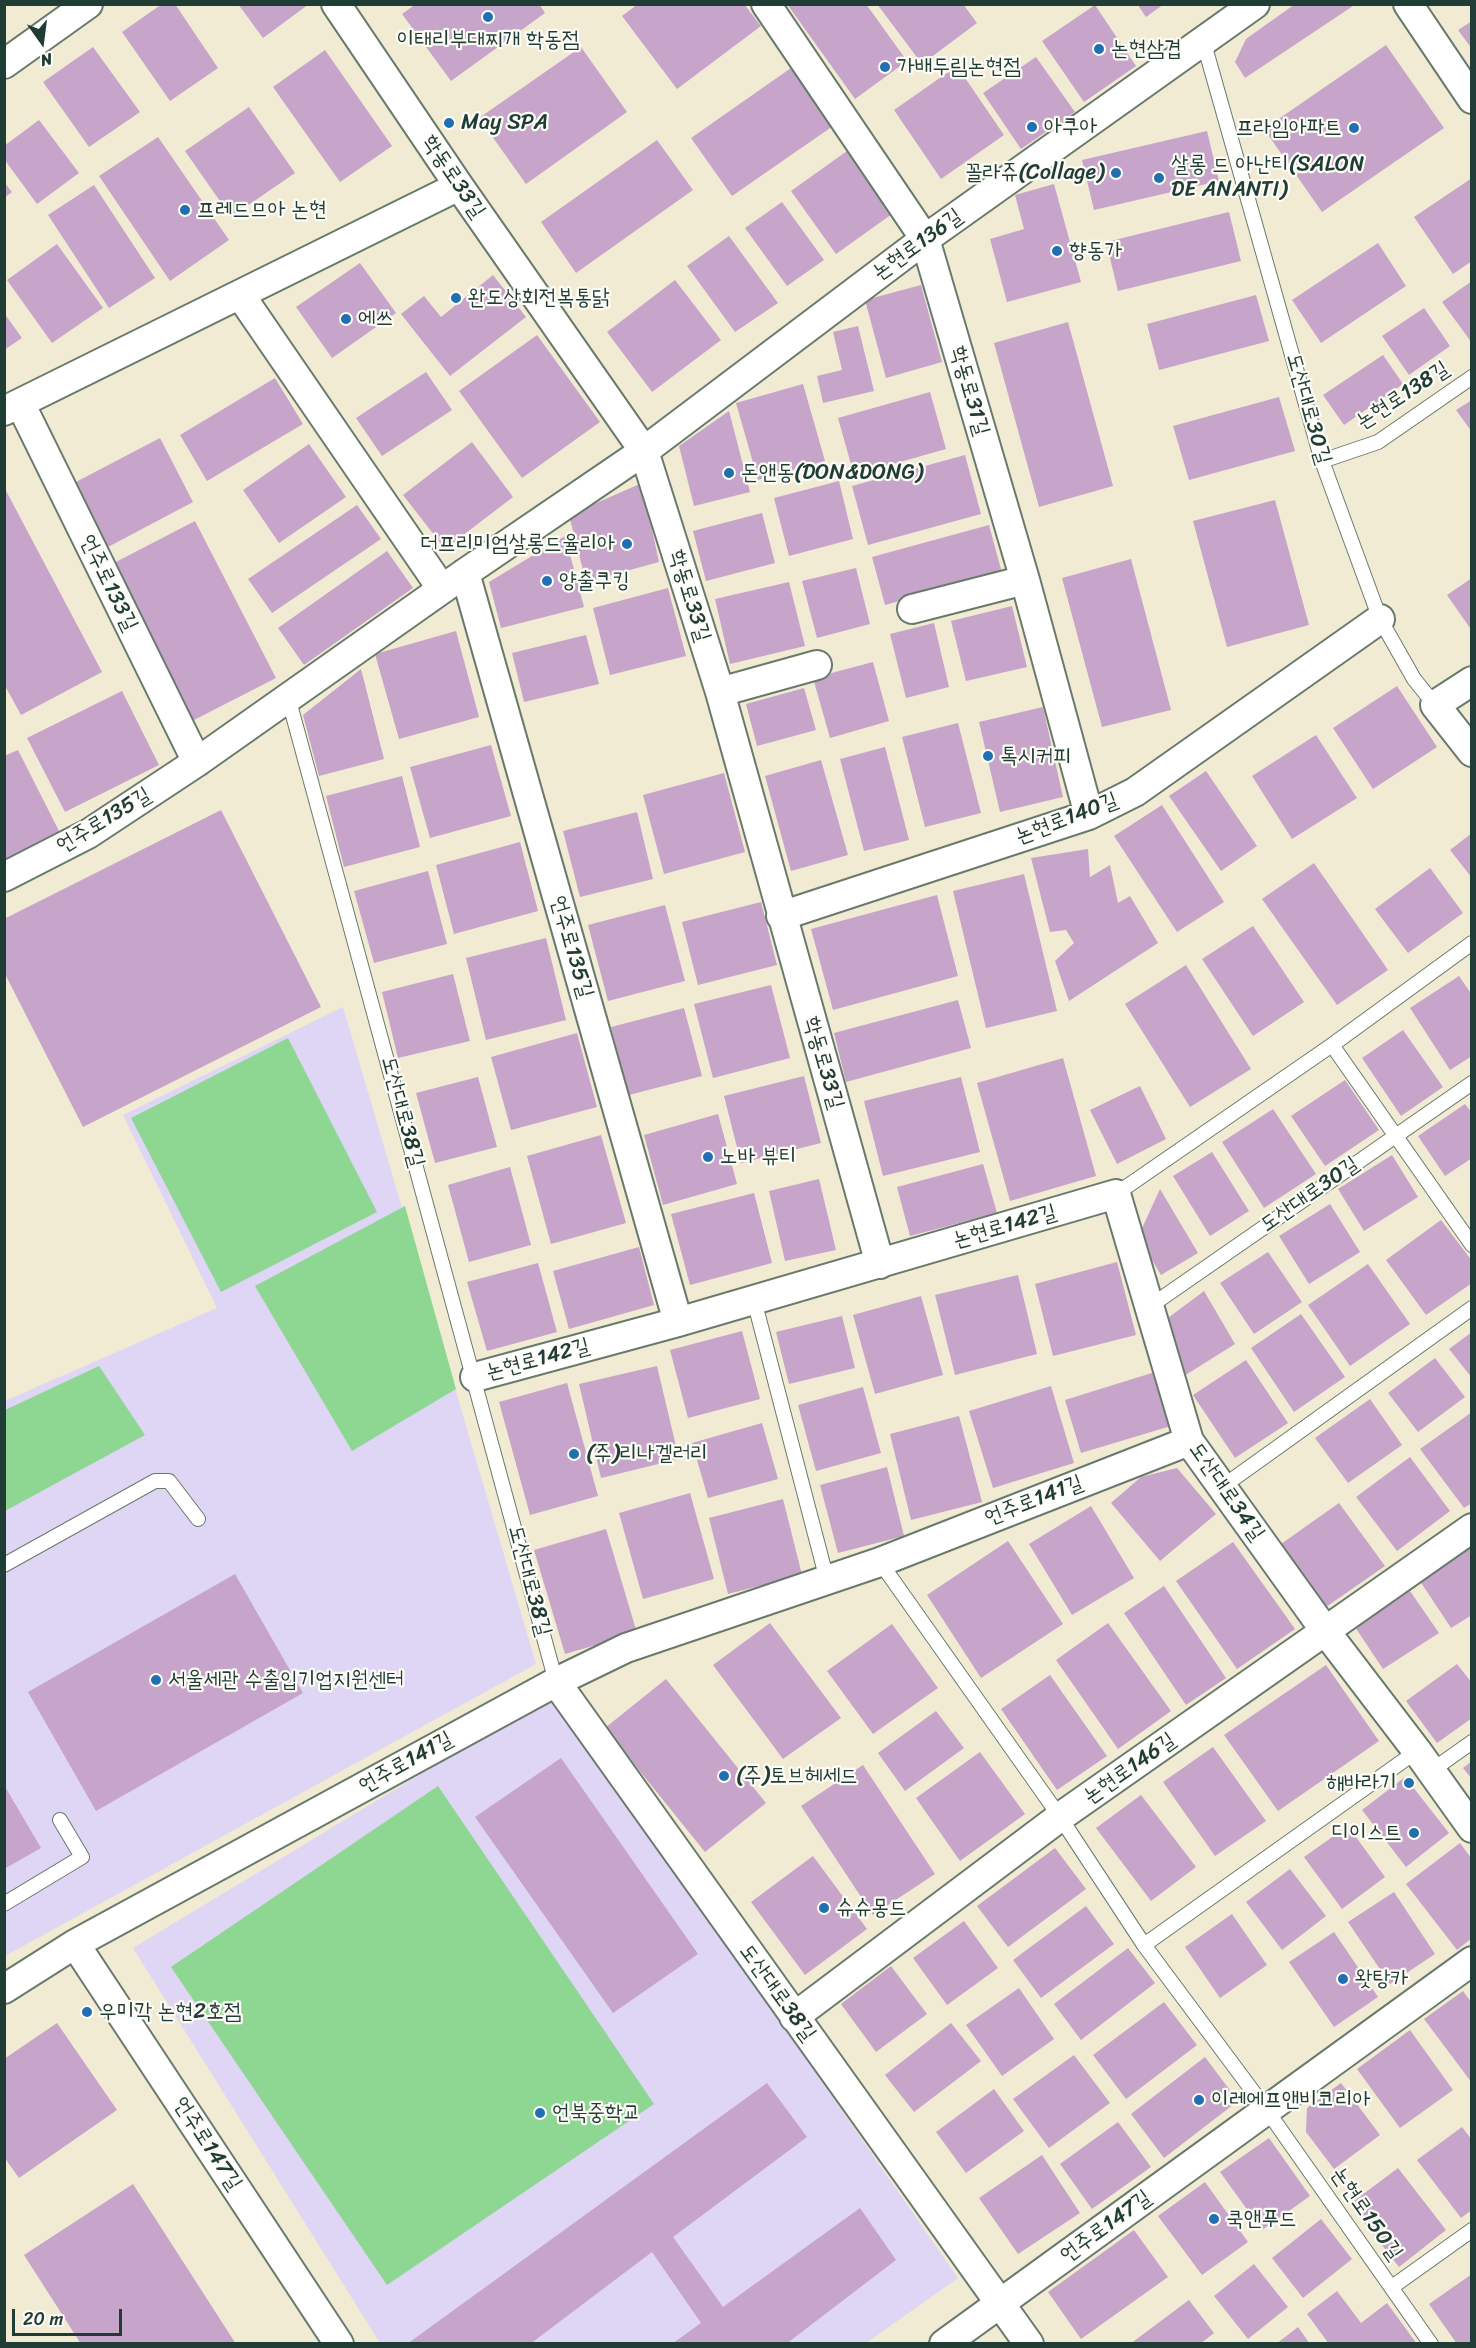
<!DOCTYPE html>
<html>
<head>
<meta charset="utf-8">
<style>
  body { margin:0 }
  #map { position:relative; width:1476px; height:2348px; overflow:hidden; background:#f1ebd3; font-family:Sriracha,sans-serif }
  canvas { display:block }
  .frame { position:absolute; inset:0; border:6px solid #1f3d34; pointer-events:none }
  .north { position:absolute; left:12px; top:12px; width:60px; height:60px; -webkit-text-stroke:4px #fdfcf7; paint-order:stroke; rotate:166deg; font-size:16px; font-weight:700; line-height:24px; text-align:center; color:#1f3d34 }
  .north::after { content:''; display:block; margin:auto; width:21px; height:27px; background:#1f3d34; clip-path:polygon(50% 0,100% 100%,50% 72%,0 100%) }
  .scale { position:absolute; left:12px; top:2309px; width:110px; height:27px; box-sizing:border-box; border:3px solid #1f3d34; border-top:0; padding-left:8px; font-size:18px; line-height:21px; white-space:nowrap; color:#1f3d34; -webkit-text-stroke:4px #fdfcf7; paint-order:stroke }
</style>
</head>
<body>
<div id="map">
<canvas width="1476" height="2348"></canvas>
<div class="frame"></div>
<div class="north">N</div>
<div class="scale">20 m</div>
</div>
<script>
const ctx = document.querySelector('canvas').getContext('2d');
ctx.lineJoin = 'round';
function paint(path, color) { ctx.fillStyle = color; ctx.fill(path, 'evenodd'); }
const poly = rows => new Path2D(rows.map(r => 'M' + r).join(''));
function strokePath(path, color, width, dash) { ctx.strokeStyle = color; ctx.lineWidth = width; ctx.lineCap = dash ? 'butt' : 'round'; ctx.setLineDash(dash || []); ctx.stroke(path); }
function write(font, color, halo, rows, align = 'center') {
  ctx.font = font + ' Sriracha,"Poor Story",sans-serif'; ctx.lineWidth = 4.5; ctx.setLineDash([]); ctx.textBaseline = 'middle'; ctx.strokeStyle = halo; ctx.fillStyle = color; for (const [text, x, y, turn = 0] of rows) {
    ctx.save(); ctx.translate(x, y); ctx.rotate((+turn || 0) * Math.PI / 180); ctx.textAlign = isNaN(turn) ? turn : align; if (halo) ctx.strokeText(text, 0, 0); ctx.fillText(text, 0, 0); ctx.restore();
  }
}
paint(poly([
  [343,1007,536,1664,5,1956,5,1401,217,1308,123,1115],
  [553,1694,958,2278,866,2343,380,2343,133,1948]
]), '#dfd5f5');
paint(poly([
  [288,1038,377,1212,221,1292,131,1118],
  [405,1206,456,1389,352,1451,255,1286],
  [99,1366,145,1435,5,1511,5,1410],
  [438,1786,654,2104,387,2285,171,1967]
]), '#8dd793');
paint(poly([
  [162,4,175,4,218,68,170,101,122,32],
  [238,4,309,4,263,38],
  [416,4,539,4,545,13,451,81,402,14],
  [638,4,744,4,761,26,677,89,622,16],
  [787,4,866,4,907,61,855,99],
  [877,4,963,4,977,23,922,64],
  [1137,4,1164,4,1146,17],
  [1295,4,1356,4,1245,78,1235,62,1246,39],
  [1095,5,1136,66,1084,102,1042,41],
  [1472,21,1472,49,1458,30],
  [1386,45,1444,128,1322,212,1264,129],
  [93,47,140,112,89,147,43,82],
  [581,47,627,112,526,184,479,118],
  [325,50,392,146,340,182,273,87],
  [1036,57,1075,112,1021,149,983,93],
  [957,66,1004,135,941,179,894,110],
  [791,68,833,126,732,196,691,138],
  [249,107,295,173,231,217,185,151],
  [39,120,79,173,37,204,4,159,4,146],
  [1207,131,1219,181,1094,210,1082,160],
  [158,137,229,240,170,281,99,176],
  [657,140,693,190,576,273,541,222],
  [847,151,892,214,836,254,791,191],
  [1472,178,1472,261,1453,274,1414,217],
  [4,182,12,192,4,198],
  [1054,184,1081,282,1007,302,990,239,1024,229,1015,195],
  [94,185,155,278,109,308,48,215],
  [782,202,824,260,787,286,745,228],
  [1229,212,1241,261,1118,291,1106,242],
  [729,236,778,303,735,332,687,266],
  [1378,243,1406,286,1321,343,1292,300],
  [57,244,103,308,52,343,7,280],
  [360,263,396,313,332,358,296,307],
  [493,275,526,317,450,376,401,314,424,296,441,317],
  [675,280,721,340,652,392,607,332],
  [1472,281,1472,343,1442,302],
  [921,285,942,362,886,378,865,300],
  [1256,295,1269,341,1159,370,1147,324],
  [1424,308,1450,346,1409,375,1382,336],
  [4,313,22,338,4,350],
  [1068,322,1113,486,1039,507,994,343],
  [858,326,874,391,823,403,817,376,842,370,833,332],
  [537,335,600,422,522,478,459,391],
  [1383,355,1403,384,1344,425,1323,395],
  [426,372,452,410,382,456,356,418],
  [275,378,303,424,207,481,180,435],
  [803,384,825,461,758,480,736,403],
  [930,392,946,449,854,475,838,418],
  [1279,397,1295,451,1189,480,1173,426],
  [1472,400,1472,432,1456,410],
  [729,411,750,492,694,506,679,446],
  [160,438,193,502,108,547,74,483],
  [472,442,513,497,445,549,403,495],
  [309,444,346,497,279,543,243,490],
  [965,455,981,514,868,545,852,486],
  [839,481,853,539,789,556,774,498],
  [642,483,659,562,586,582,569,515],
  [4,487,102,672,21,715,4,684],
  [1275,500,1309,625,1227,647,1193,521],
  [357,505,381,539,272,613,248,579],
  [762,513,775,563,706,581,693,531],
  [195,521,276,678,192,721,112,564],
  [989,525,1002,573,885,605,872,557],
  [565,536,584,607,501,628,489,582],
  [387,551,413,588,304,665,278,628],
  [1131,559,1171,710,1102,727,1062,578],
  [856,568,870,624,817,638,802,581],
  [1472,578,1472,631,1447,595],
  [789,582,805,646,730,664,715,599],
  [668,588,686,656,610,675,593,608],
  [1012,606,1027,667,966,681,951,621],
  [934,623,949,687,906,698,890,634],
  [456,631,479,717,399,739,375,654],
  [586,635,599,684,524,702,512,653],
  [873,662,889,721,830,738,813,678],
  [361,669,384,759,319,776,303,715],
  [1397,686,1437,747,1373,789,1333,728],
  [804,688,816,730,757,746,746,704],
  [122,691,159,765,65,812,27,738],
  [1043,707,1063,797,1000,812,979,722],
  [958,723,981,813,925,827,902,737],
  [1316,735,1357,798,1292,839,1252,776],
  [491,745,511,816,430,838,410,767],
  [885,747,909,840,864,851,840,759],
  [18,750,59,831,4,859,4,756],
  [821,760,848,855,791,871,765,776],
  [1206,771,1257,846,1221,871,1169,796],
  [724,773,745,852,664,874,643,795],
  [402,776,420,847,344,867,326,796],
  [1162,805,1224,902,1177,932,1114,836],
  [221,810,321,1007,83,1127,4,972,4,919],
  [637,812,653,879,580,897,563,831],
  [1472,833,1472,878,1450,850],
  [520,842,538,911,454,934,436,865],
  [1088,849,1090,877,1110,865,1118,903,1130,896,1158,943,1069,1001,1055,961,1074,943,1066,930,1050,932,1031,858],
  [1314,863,1388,970,1337,1005,1262,899],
  [1430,868,1463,913,1408,953,1375,909],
  [428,871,447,944,374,963,354,891],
  [1024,874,1057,1011,986,1028,953,891],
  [937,895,958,976,833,1010,811,929],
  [761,902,777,965,698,985,682,922],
  [665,905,685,981,608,1001,588,925],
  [1253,926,1304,1002,1253,1036,1202,959],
  [546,938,566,1020,486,1040,466,958],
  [1186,965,1251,1069,1190,1107,1125,1004],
  [453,974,470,1041,398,1058,382,992],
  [1459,976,1472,995,1472,1056,1450,1070,1410,1008],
  [771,985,790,1058,713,1078,694,1004],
  [958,1000,971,1048,846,1082,834,1033],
  [684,1008,702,1076,629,1095,611,1027],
  [1403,1030,1443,1087,1401,1116,1362,1058],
  [577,1033,597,1107,511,1130,491,1057],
  [1063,1058,1096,1176,1010,1201,977,1083],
  [804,1076,821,1143,741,1163,724,1096],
  [478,1077,497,1147,435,1163,416,1093],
  [961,1077,980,1152,883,1176,864,1101],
  [1345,1080,1379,1130,1325,1166,1291,1116],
  [1140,1086,1166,1139,1117,1164,1090,1110],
  [1465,1104,1472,1113,1472,1158,1445,1176,1418,1136],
  [1273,1109,1316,1174,1264,1208,1222,1142],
  [718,1114,737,1184,663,1205,644,1135],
  [601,1135,626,1223,551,1244,527,1156],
  [1212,1152,1249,1211,1210,1236,1173,1176],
  [1392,1155,1418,1197,1364,1231,1338,1189],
  [983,1164,997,1213,910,1236,897,1187],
  [510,1167,531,1245,469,1262,448,1185],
  [819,1179,836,1250,785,1261,769,1191],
  [1160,1189,1198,1253,1161,1275,1138,1237],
  [754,1193,772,1263,690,1285,671,1214],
  [1330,1204,1360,1252,1309,1284,1279,1236],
  [1441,1220,1472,1261,1472,1283,1426,1315,1386,1260],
  [639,1247,654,1305,569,1329,553,1271],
  [1268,1252,1302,1302,1254,1334,1220,1283],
  [1117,1262,1136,1335,1053,1356,1035,1284],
  [538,1263,557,1332,487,1351,467,1282],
  [1368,1264,1410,1324,1350,1366,1308,1305],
  [1018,1275,1037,1354,955,1375,935,1295],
  [1204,1291,1235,1344,1184,1376,1168,1318],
  [921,1296,943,1375,875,1394,853,1315],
  [1301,1314,1345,1377,1294,1412,1251,1348],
  [842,1316,855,1368,789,1384,776,1332],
  [742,1331,760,1399,688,1418,670,1350],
  [1472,1332,1472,1378,1449,1349],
  [1435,1358,1465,1397,1418,1432,1388,1393],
  [1246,1360,1288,1423,1235,1458,1193,1395],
  [657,1366,679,1459,601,1478,579,1384],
  [1155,1372,1171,1426,1081,1453,1065,1400],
  [567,1383,598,1496,530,1515,499,1402],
  [1051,1386,1074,1463,993,1488,969,1411],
  [863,1387,881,1453,816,1471,798,1405],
  [1370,1399,1402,1445,1348,1483,1315,1438],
  [1472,1412,1472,1503,1464,1508,1420,1449],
  [959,1416,982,1502,911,1520,890,1434],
  [762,1423,778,1479,708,1498,692,1443],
  [1410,1457,1450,1511,1397,1551,1356,1497],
  [887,1467,904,1536,838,1553,820,1485],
  [1177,1468,1216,1514,1160,1561,1111,1503,1141,1477],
  [690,1493,714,1579,643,1599,619,1513],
  [783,1499,802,1575,728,1594,709,1518],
  [1339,1503,1385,1566,1326,1607,1281,1544],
  [1091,1506,1134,1578,1072,1615,1029,1544],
  [606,1529,637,1633,565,1654,534,1550],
  [1008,1541,1063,1624,981,1678,927,1595],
  [1233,1542,1295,1629,1237,1669,1176,1581],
  [1470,1548,1472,1615,1451,1628,1420,1581],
  [235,1574,303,1693,96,1811,28,1692],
  [1164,1586,1226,1678,1186,1705,1124,1613],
  [1410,1591,1439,1633,1383,1669,1355,1627],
  [770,1623,841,1718,783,1759,713,1665],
  [1108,1623,1171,1711,1118,1749,1056,1660],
  [892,1624,938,1688,873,1734,827,1671],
  [1457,1664,1472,1683,1472,1718,1437,1743,1406,1701],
  [1326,1665,1379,1741,1278,1811,1224,1735],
  [1050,1675,1107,1756,1057,1790,1001,1709],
  [666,1679,766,1803,705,1852,605,1728],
  [936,1711,964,1748,905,1791,878,1753],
  [1213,1747,1266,1821,1215,1856,1163,1782],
  [980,1752,1025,1814,960,1861,916,1798],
  [561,1758,698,1954,613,2013,475,1817],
  [1472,1761,1472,1779,1463,1768],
  [863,1765,935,1874,873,1915,801,1806],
  [1405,1777,1449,1833,1406,1867,1362,1810],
  [4,1785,41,1848,4,1869],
  [1141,1795,1196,1867,1151,1901,1096,1828],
  [1348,1826,1385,1877,1342,1909,1304,1857],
  [1460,1843,1472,1859,1472,1938,1457,1950,1406,1884],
  [1055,1848,1086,1889,1008,1947,977,1906],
  [813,1856,867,1929,805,1975,751,1902],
  [1290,1869,1326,1916,1282,1950,1246,1902],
  [1394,1892,1435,1954,1390,1984,1348,1922],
  [1086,1906,1114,1944,1041,1998,1013,1960],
  [1232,1914,1267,1965,1220,1998,1185,1947],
  [964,1921,998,1968,947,2005,913,1958],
  [1334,1932,1378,1997,1334,2027,1289,1962],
  [1128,1948,1155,1983,1081,2040,1054,2004],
  [891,1966,927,2014,876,2052,841,2004],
  [1019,1988,1054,2039,1002,2076,966,2025],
  [1463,1991,1472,2003,1472,2083,1424,2019],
  [1164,2002,1197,2045,1126,2099,1093,2055],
  [57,2023,117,2110,19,2178,4,2157,4,2059],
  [951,2023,981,2061,914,2112,885,2075],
  [1410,2030,1453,2090,1400,2128,1357,2069],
  [1074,2055,1110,2103,1049,2148,1013,2099],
  [1205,2057,1238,2101,1164,2158,1131,2114],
  [767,2083,807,2137,673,2237,723,2307,860,2208,896,2260,786,2344,672,2344,701,2323,652,2252,530,2344,407,2344],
  [1341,2083,1380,2135,1334,2169,1306,2132,1307,2108],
  [994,2089,1024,2131,966,2173,936,2132],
  [1118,2122,1151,2167,1092,2209,1060,2164],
  [1462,2127,1472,2140,1472,2210,1461,2218,1417,2160],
  [1269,2138,1310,2196,1262,2230,1220,2172],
  [1042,2155,1080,2213,1018,2254,979,2198],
  [1398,2168,1446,2230,1399,2267,1350,2204],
  [1205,2182,1248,2242,1202,2275,1158,2216],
  [133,2184,236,2344,81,2344,24,2255],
  [1321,2219,1352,2259,1303,2298,1272,2258],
  [1134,2230,1168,2277,1081,2339,1048,2292],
  [1254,2264,1288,2307,1248,2339,1214,2296],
  [1472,2274,1472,2344,1457,2344,1429,2304],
  [1337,2291,1361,2323,1387,2303,1417,2344,1329,2344,1307,2314],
  [1189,2300,1214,2333,1200,2344,1130,2344],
  [1298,2327,1310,2344,1276,2344]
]), '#c7a4ca');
const lane = poly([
  [1203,40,1322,461,1380,619,1414,679,1435,705],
  [1322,461,1378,442,1472,377],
  [288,697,556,1682],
  [1332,1045,1472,1245],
  [1116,1194,1332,1045,1472,943],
  [754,1300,827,1580],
  [1149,1307,1472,1083],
  [1222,1487,1472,1308],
  [880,1562,1060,1817,1144,1945,1266,2109,1431,2344],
  [4,1565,155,1481,169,1481,198,1519],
  [1431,1771,1472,1742],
  [4,1904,82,1857,60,1820],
  [1144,1945,1417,1751],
  [1392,2287,1472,2230]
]);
const street = poly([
  [336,4,459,186,644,451,720,692,880,1264],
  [766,4,925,239,1025,580,1089,815],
  [1408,4,1472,99],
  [4,64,88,4],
  [241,296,442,589],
  [20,403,197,762],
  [4,411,459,186],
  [465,573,678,1322],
  [912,609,1025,580],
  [1472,681,1435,705,1472,752],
  [720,692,817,665],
  [4,877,88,834,197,762,465,573,644,451,925,239,1255,4],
  [781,916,1089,815,1135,792,1380,619],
  [475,1377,678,1322,1116,1194,1189,1441,1326,1632,1417,1751,1472,1828],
  [556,1682,1029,2344],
  [75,1944,339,2344],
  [4,1989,75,1944,556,1682,626,1648,880,1562,1189,1441],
  [794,2017,1060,1817,1472,1528],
  [944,2344,1472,1961]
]);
strokePath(lane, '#687a6c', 16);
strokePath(street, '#687a6c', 32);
strokePath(lane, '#fff', 14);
strokePath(street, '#fff', 28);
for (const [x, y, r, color] of [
  [488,17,6,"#1f6fb2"],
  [1099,49,6,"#1f6fb2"],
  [885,67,6,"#1f6fb2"],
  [449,123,6,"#1f6fb2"],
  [1032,127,6,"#1f6fb2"],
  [1354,128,6,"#1f6fb2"],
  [1116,173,6,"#1f6fb2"],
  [1159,178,6,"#1f6fb2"],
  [185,210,6,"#1f6fb2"],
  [1057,251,6,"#1f6fb2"],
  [456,298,6,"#1f6fb2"],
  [346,319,6,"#1f6fb2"],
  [729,473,6,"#1f6fb2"],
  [627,544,6,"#1f6fb2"],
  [547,581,6,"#1f6fb2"],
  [988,756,6,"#1f6fb2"],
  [708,1157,6,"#1f6fb2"],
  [574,1454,6,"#1f6fb2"],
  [156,1680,6,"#1f6fb2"],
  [724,1776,6,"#1f6fb2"],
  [1409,1783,6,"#1f6fb2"],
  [1414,1833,6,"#1f6fb2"],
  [824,1908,6,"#1f6fb2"],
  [1343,1979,6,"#1f6fb2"],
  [87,2012,6,"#1f6fb2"],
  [1199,2100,6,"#1f6fb2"],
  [540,2113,6,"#1f6fb2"],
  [1214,2219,6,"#1f6fb2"]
]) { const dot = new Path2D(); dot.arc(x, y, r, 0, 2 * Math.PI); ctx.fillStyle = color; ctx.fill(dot); strokePath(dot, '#fdfcf7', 2); }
write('22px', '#1f3d34', '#fdfcf7', [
  ["이태리부대찌개 학동점",488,40,"center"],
  ["논현삼겹",1111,49],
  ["가배두림논현점",897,67],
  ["May SPA",461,123],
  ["아쿠아",1044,127],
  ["프라임아파트",1342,128,"right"],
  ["살롱 드 아난티(SALON",1171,165],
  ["DE ANANTI)",1171,190],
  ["꼴라쥬(Collage)",1104,173,"right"],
  ["프레드므아 논현",197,210],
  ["향동가",1069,251],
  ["완도상회전복통닭",468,298],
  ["에쓰",358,319],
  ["돈앤동(DON&DONG)",741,473],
  ["더프리미엄살롱드율리아",615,544,"right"],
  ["양출쿠킹",559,581],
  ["톡시커피",1000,756],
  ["노바 뷰티",720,1157],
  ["(주)리나겔러리",586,1454],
  ["서울세관 수출입기업지원센터",168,1680],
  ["(주)토브헤세드",736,1776],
  ["해바라기",1397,1783,"right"],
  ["디이스트",1402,1833,"right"],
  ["슈슈몽드",836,1908],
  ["왓탕카",1355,1979],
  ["우미각 논현2호점",99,2012],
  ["이레에프앤비코리아",1211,2100],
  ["언북중학교",552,2113],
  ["쿡앤푸드",1226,2219]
], 'left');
write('22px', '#1f3d34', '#fdfcf7', [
  ["학동로33길",453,177,56],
  ["논현로136길",918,245,-36],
  ["학동로31길",969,391,74],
  ["논현로138길",1403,396,-33],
  ["도산대로30길",1308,409,74],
  ["언주로133길",108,583,64],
  ["학동로33길",689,596,73],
  ["논현로140길",1067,819,-21],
  ["언주로135길",104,821,-31],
  ["언주로135길",571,947,74],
  ["학동로33길",823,1063,74],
  ["도산대로38길",402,1112,75],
  ["도산대로30길",1310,1195,-35],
  ["논현로142길",1005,1227,-16],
  ["논현로142길",538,1360,-15],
  ["도산대로34길",1226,1492,55],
  ["언주로141길",1034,1501,-21],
  ["도산대로38길",529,1581,75],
  ["언주로141길",406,1763,-29],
  ["논현로146길",1130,1769,-35],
  ["도산대로38길",777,1993,54],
  ["언주로147길",207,2144,57],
  ["논현로150길",1366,2214,55],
  ["언주로147길",1106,2227,-36]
]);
</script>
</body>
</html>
